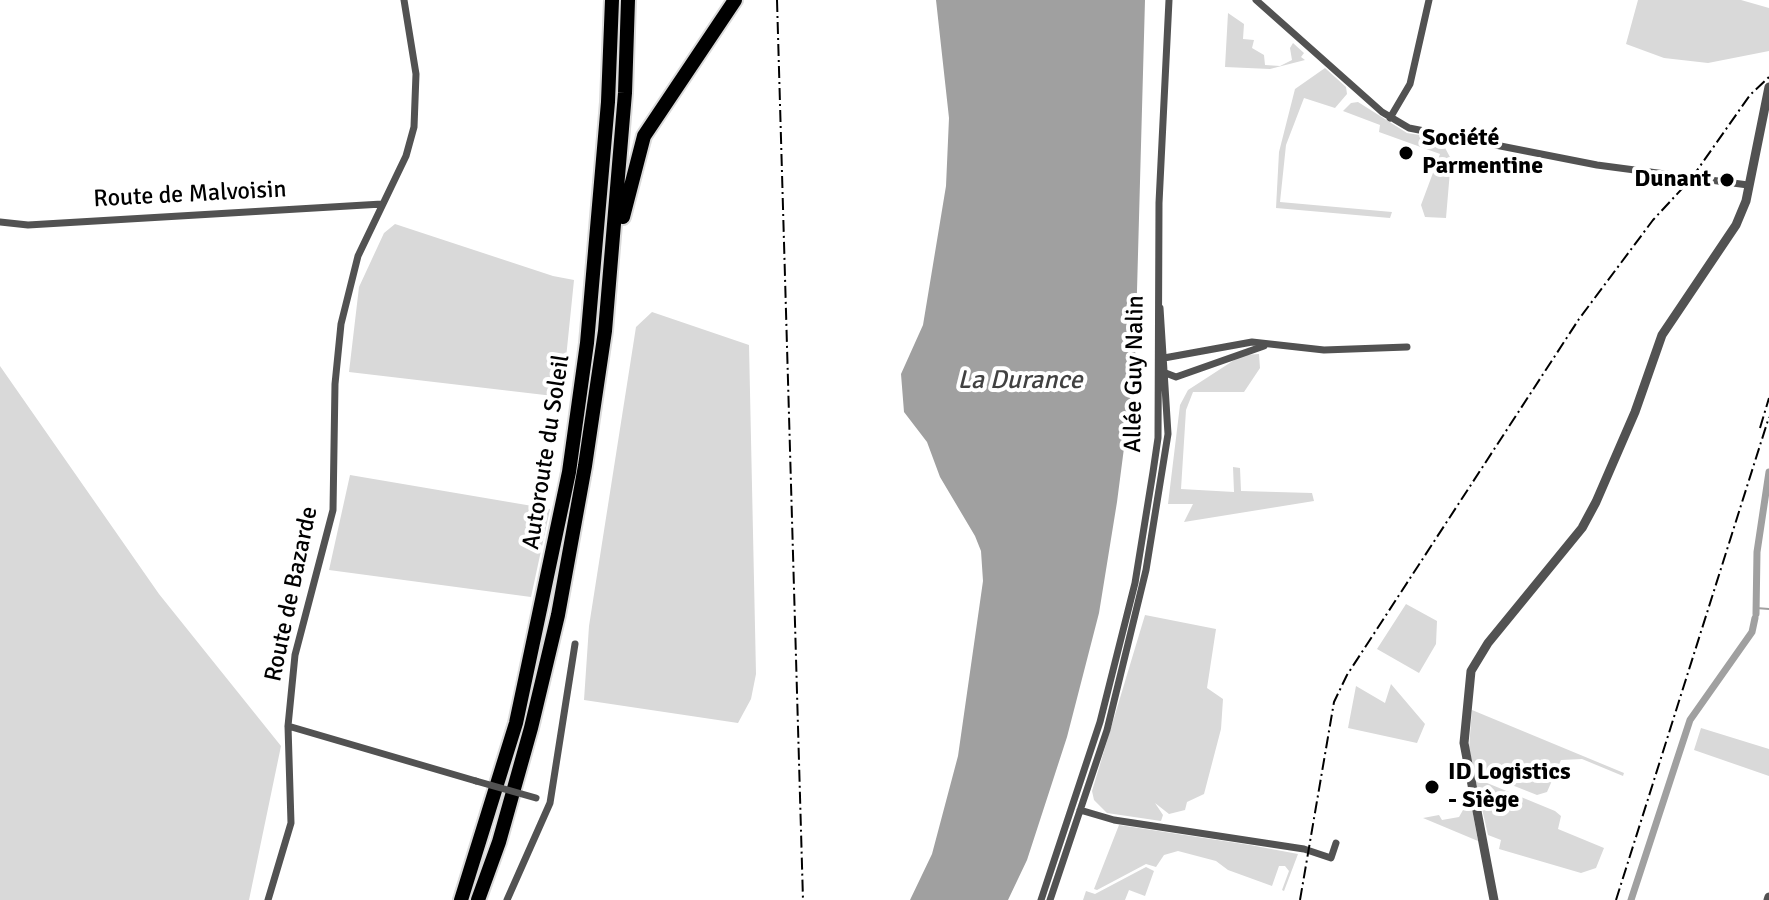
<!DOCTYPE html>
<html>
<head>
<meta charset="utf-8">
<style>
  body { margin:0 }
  canvas { display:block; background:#fff }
</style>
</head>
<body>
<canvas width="1769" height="900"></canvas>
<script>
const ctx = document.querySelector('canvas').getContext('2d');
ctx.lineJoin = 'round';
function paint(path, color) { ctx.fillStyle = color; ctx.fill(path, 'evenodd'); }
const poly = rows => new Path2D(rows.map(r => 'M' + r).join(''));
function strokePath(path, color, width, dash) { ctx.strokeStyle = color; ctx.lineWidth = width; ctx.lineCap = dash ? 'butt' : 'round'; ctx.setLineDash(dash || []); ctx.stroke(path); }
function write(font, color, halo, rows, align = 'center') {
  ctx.font = font + ' Signika,sans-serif'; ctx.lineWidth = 8; ctx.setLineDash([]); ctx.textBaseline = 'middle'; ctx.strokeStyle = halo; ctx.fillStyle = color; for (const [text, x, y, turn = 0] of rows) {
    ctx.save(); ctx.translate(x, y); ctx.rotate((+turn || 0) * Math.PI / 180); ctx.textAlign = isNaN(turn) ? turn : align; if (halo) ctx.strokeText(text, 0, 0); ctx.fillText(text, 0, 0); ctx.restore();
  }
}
paint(poly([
  [1638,0,1741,0,1769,8,1769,51,1708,63,1664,58,1626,44],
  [1228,13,1244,24,1243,39,1254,40,1252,48,1264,55,1265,65,1280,66,1292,60,1290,48,1293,43,1304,53,1301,57,1305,60,1270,69,1225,67],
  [1325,68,1346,87,1347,94,1335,108,1304,98,1286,145,1280,202,1392,212,1390,218,1276,208,1279,152,1295,89],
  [1358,102,1407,133,1426,136,1443,144,1451,159,1446,218,1425,217,1421,205,1440,154,1379,132,1380,125,1343,111,1351,103],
  [395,224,553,276,574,280,562,397,349,372,359,287,384,233],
  [652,312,749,345,756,674,751,699,738,723,584,700,589,626,636,327],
  [1259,354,1260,368,1244,392,1193,392,1186,410,1181,489,1234,492,1233,467,1240,468,1241,491,1312,493,1314,501,1184,522,1193,504,1168,504,1180,405,1188,390,1242,355],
  [0,366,159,594,281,746,249,900,0,900],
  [350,475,550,509,531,597,329,570],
  [1406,604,1437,621,1436,644,1419,673,1377,649],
  [1145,615,1216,629,1207,688,1223,699,1221,729,1204,794,1187,802,1185,810,1169,814,1155,803,1163,815,1161,821,1107,813,1094,800,1092,791],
  [1391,684,1425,724,1417,743,1348,728,1356,686,1385,703],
  [1472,710,1624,773,1623,776,1582,759,1561,760,1547,792,1537,795,1474,770,1469,748],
  [1701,728,1769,749,1769,776,1694,750],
  [1475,778,1555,811,1561,816,1558,829,1604,848,1596,868,1581,873,1499,849,1501,840,1488,835],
  [1472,809,1478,841,1423,818,1439,815,1442,820,1459,817,1463,810],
  [1119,825,1250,845,1298,854,1284,891,1282,890,1289,871,1285,866,1279,866,1272,886,1228,870,1216,861,1178,851,1164,855,1156,867,1146,864,1097,890,1094,889],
  [1146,867,1154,871,1145,896,1129,890,1125,900,1083,900,1086,891,1095,894]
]), '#d9d9d9');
paint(poly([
  [936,0,1145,0,1135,363,1117,502,1099,613,1067,737,1027,860,1008,900,910,900,932,854,958,756,983,581,981,551,975,536,940,477,927,442,904,412,901,374,923,325,946,186,949,118]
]), '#a0a0a0');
strokePath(poly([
  [1756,608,1769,609]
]), '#a0a0a0', 2);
strokePath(poly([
  [1756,614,1757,552,1769,472],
  [1631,900,1690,720,1752,632,1755,618]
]), '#a0a0a0', 7);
const motorway = poly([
  [623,217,644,136,735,0],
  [461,900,516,723,569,472,587,343,608,102,612,0],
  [478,900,499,842,531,728,558,615,585,466,605,331,625,93,628,0]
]);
strokePath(motorway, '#dbdbdb', 18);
strokePath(poly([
  [1256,0,1382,112,1409,128,1597,165,1748,185],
  [1390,118,1410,84,1429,0],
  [0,222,28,225,382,204],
  [1164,358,1252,342,1324,350,1407,347],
  [1163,372,1176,377,1264,346],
  [288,726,476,781],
  [1080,810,1114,820,1304,849,1331,858,1336,843],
  [268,900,291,823,288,726,295,655,333,510,335,384,341,324,358,256,406,156,414,127,416,74,404,0],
  [507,900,550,803,575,644],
  [1041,900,1100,722,1135,583,1153,472,1158,438,1159,203,1169,0],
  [1050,900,1107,730,1146,570,1168,434,1160,308]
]), '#525252', 7);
strokePath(poly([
  [1494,900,1464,743,1471,671,1488,643,1582,528,1596,502,1635,412,1662,335,1736,225,1746,201,1769,87],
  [1768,900,1769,897]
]), '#525252', 9);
strokePath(motorway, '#000', 14);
strokePath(poly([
  [777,0,803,900],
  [1760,428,1769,398],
  [1300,900,1334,702,1347,675,1579,319,1653,220,1691,179,1750,95,1769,77],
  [1616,900,1769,417]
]), '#000', 2, [12, 4, 2, 4]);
strokePath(poly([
  [476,781,536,798]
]), '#525252', 7);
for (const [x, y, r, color] of [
  [1406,153,8,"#000"],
  [1727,180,8,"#000"],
  [1432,787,8,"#000"]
]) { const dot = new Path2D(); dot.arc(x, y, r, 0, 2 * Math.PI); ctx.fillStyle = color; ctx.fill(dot); strokePath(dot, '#fff', 3); }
write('bold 24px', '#000', '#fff', [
  ["Société",1422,139],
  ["Parmentine",1422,167],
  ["Dunant",1711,180,"right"],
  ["ID Logistics",1448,773],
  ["- Siège",1448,801]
], 'left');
write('24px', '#000', '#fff', [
  ["Route de Malvoisin",190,195,-3],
  ["Allée Guy Nalin",1135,374,-89],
  ["Autoroute du Soleil",547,452,-81],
  ["Route de Bazarde",292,594,-78]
]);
write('italic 26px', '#414141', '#fff', [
  ["La Durance",1020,381]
]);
</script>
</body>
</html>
